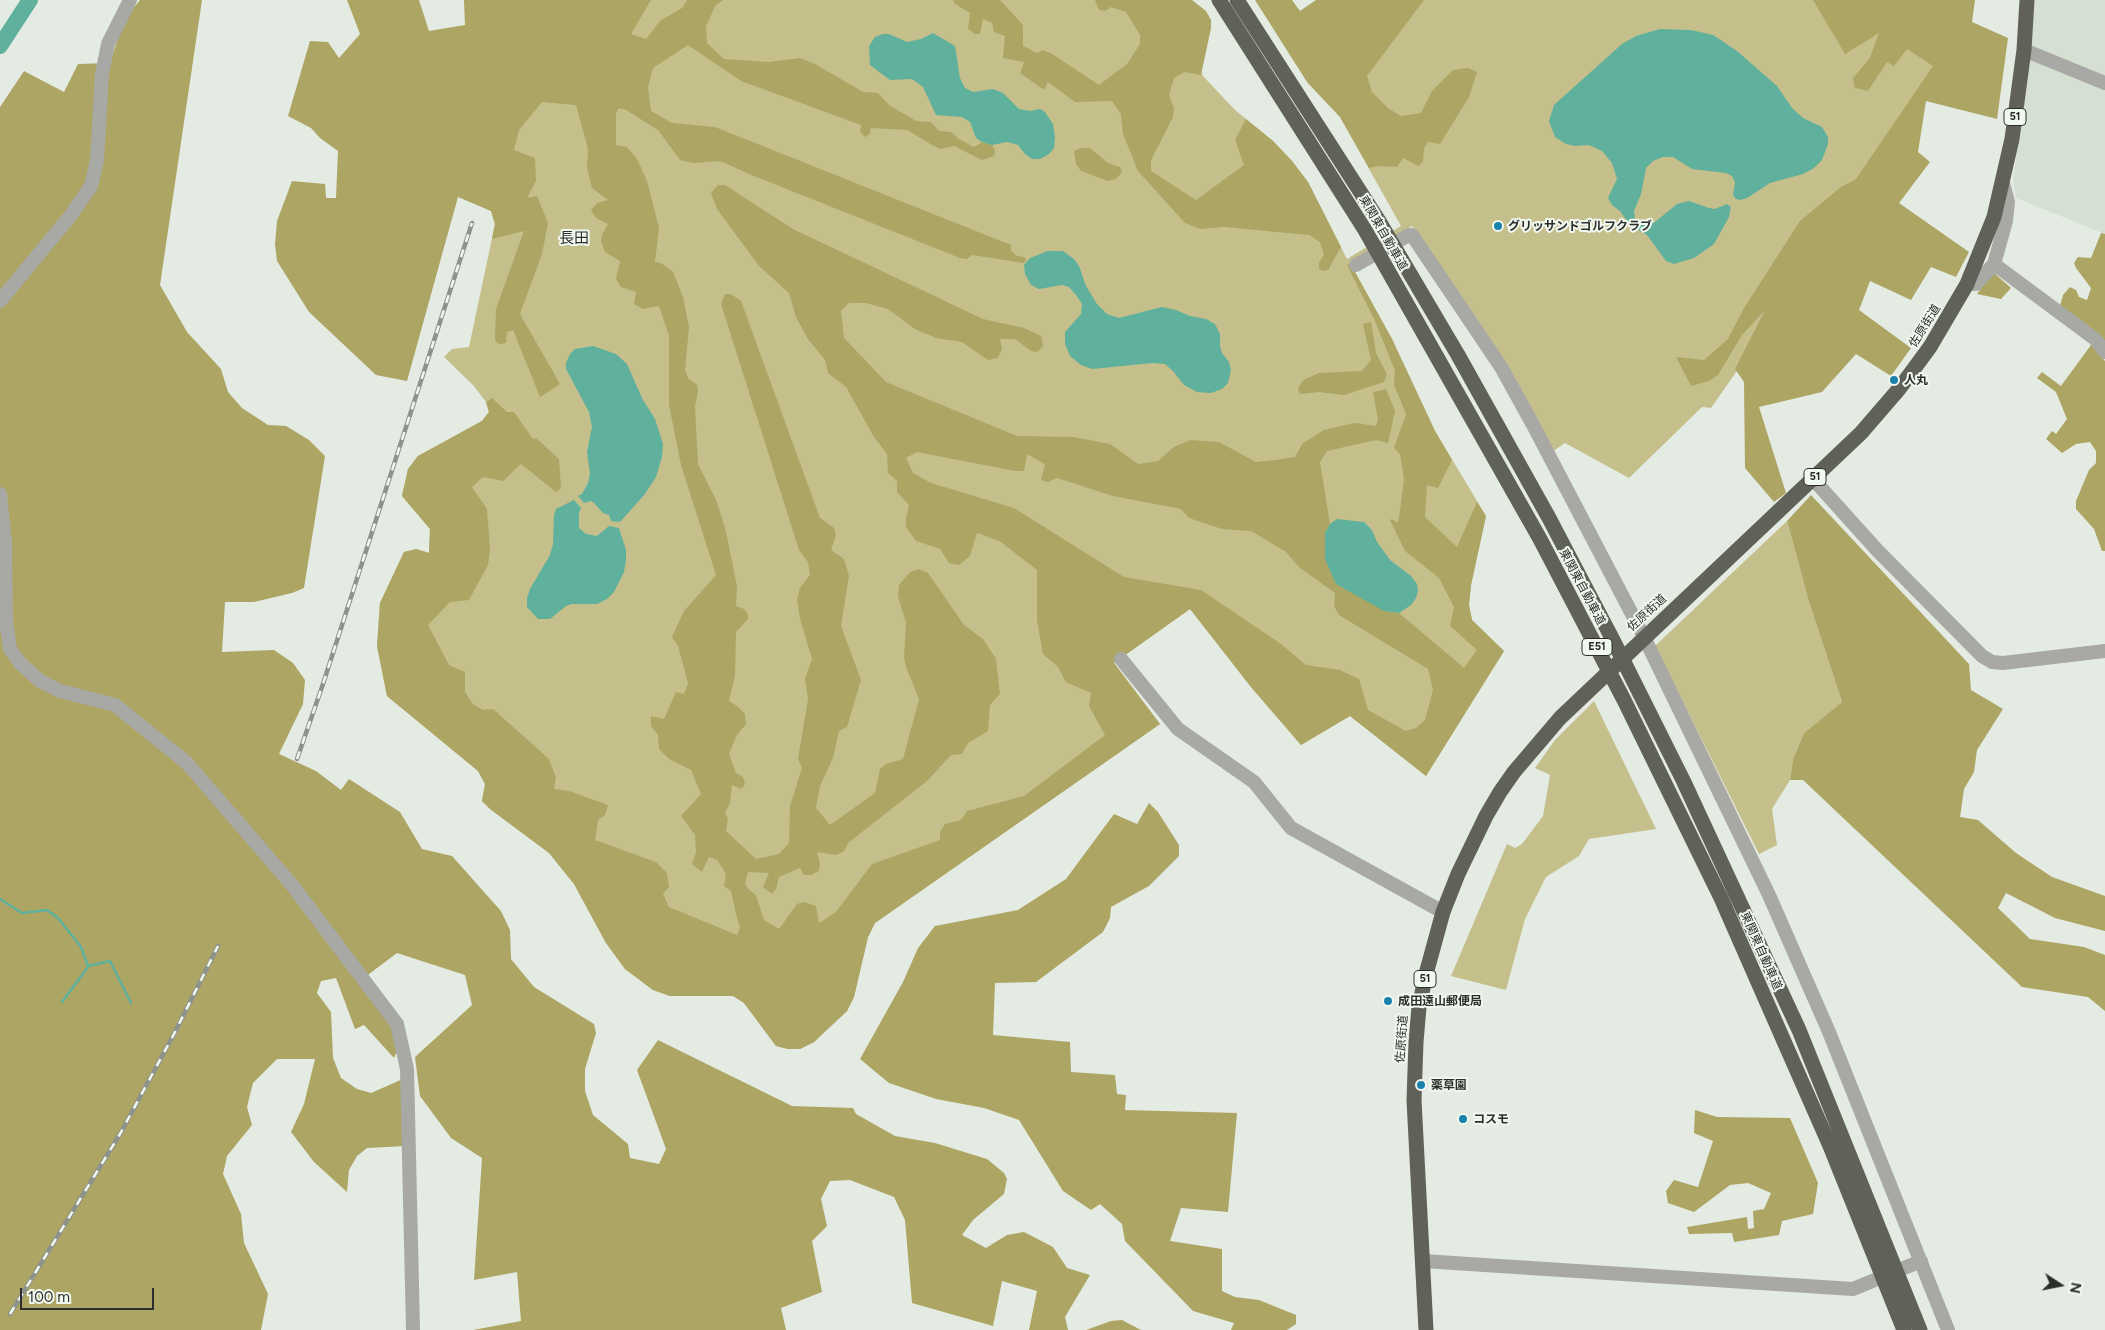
<!DOCTYPE html>
<html>
<head>
<meta charset="utf-8">
<style>
  body { margin:0 }
  #map { position:relative; width:2105px; height:1330px; overflow:hidden; background:#e4ebe2; font-family:Figtree,sans-serif }
  canvas { display:block }
  .north { position:absolute; left:2035px; top:1260px; width:50px; height:50px; -webkit-text-stroke:4px #f1f8ef; paint-order:stroke; rotate:101deg; font-size:14px; font-weight:700; line-height:20px; text-align:center; color:#2c2e2b }
  .north::after { content:''; display:block; margin:auto; width:18px; height:22px; background:#2c2e2b; clip-path:polygon(50% 0,100% 100%,50% 72%,0 100%) }
  .scale { position:absolute; left:20px; top:1288px; width:134px; height:22px; box-sizing:border-box; border:2px solid #2c2e2b; border-top:0; padding-left:6px; font-size:15px; line-height:18px; white-space:nowrap; color:#2c2e2b; -webkit-text-stroke:4px #f1f8ef; paint-order:stroke }
</style>
</head>
<body>
<div id="map">
<canvas width="2105" height="1330"></canvas>
<div class="north">N</div>
<div class="scale">100 m</div>
</div>
<script>
const ctx = document.querySelector('canvas').getContext('2d');
ctx.lineJoin = 'round';
function paint(path, color) { ctx.fillStyle = color; ctx.fill(path, 'evenodd'); }
const poly = rows => new Path2D(rows.map(r => 'M' + r).join(''));
function strokePath(path, color, width, dash) { ctx.strokeStyle = color; ctx.lineWidth = width; ctx.lineCap = dash ? 'butt' : 'round'; ctx.setLineDash(dash || []); ctx.stroke(path); }
function write(font, color, halo, rows, align = 'center') {
  ctx.font = font + ' Figtree,"Noto Sans JP",sans-serif'; ctx.lineWidth = 4; ctx.setLineDash([]); ctx.textBaseline = 'middle'; ctx.strokeStyle = halo; ctx.fillStyle = color; for (const [text, x, y, turn = 0] of rows) {
    ctx.save(); ctx.translate(x, y); ctx.rotate((+turn || 0) * Math.PI / 180); ctx.textAlign = isNaN(turn) ? turn : align; if (halo) ctx.strokeText(text, 0, 0); ctx.fillText(text, 0, 0); ctx.restore();
  }
}
paint(poly([
  [2034,0,2105,0,2105,234,2016,198,2013,180,2031,53]
]), '#d5e0d2');
paint(poly([
  [550,0,1167,0,1188,39,1203,76,1235,110,1273,141,1292,161,1308,182,1347,259,1401,226,1340,117,1307,82,1373,0,1910,0,1949,67,1711,408,1702,407,1629,478,1565,443,1552,452,1483,330,1412,226,1350,263,1392,339,1435,431,1486,516,1471,585,1469,605,1472,620,1504,651,1426,776,1350,716,1301,745,1251,687,1190,609,1114,663,1160,724,875,923,868,937,854,997,847,1011,814,1042,800,1049,788,1049,776,1046,744,1003,733,996,670,996,653,990,625,969,606,943,574,884,549,853,490,809,482,801,485,784,478,771,387,696,377,646,380,603,404,552,416,549,429,553,430,529,402,496,408,469,418,456,482,421,489,412,486,402,473,385,444,357,452,349,469,347,495,224,491,211,486,209],
  [1787,521,1809,602,1842,702,1804,733,1793,759,1790,780,1772,809,1777,845,1759,854,1655,646],
  [1594,701,1656,829,1589,839,1579,856,1546,877,1525,919,1506,990,1451,976,1507,844,1515,848,1522,844,1543,816,1550,775,1535,768,1555,740]
]), '#c5bf8c');
paint(poly([
  [140,0,202,0,160,285,187,332,221,369,228,392,242,408,268,425,286,426,309,440,325,456,304,588,292,593,254,602,225,602,222,652,274,650,293,663,305,680,303,704,279,754,316,771,341,790,349,779,400,812,422,849,452,856,501,911,510,930,511,959,534,987,594,1024,596,1033,585,1069,585,1091,593,1115,628,1144,630,1158,659,1164,666,1149,637,1070,658,1040,792,1106,853,1108,856,1114,895,1136,935,1143,987,1159,1004,1173,1007,1179,1004,1194,973,1220,962,1235,986,1248,1007,1235,1024,1232,1053,1247,1067,1268,1090,1275,1065,1317,1068,1330,1029,1330,1037,1291,1002,1281,993,1326,912,1303,905,1220,894,1197,850,1180,830,1181,821,1199,827,1226,812,1241,822,1292,781,1308,786,1330,473,1330,521,1321,517,1272,474,1280,482,1158,451,1138,420,1096,415,1057,472,1005,465,975,397,953,361,980,388,1016,399,1047,394,1058,364,1025,355,1029,336,978,321,981,317,993,331,1012,333,1058,341,1078,357,1089,371,1093,403,1079,406,1146,367,1148,357,1156,349,1170,347,1192,314,1162,291,1132,304,1104,315,1059,277,1059,253,1083,247,1107,252,1125,227,1156,223,1174,241,1214,244,1243,268,1294,261,1330,0,1330,0,107,24,71,64,92,78,64,110,63,124,20],
  [347,0,419,0,429,31,465,25,464,0,651,0,631,34,646,39,660,21,682,8,687,0,723,0,715,6,706,27,707,43,724,59,769,62,800,58,815,64,863,92,878,93,889,105,916,121,931,122,939,131,951,132,959,139,974,147,982,142,992,145,995,150,994,156,982,160,954,146,941,149,932,145,907,130,871,128,870,134,865,137,860,132,861,125,741,81,688,45,653,68,648,87,651,111,672,123,715,127,1011,245,1011,251,1017,256,1024,257,1026,260,1024,263,972,255,967,259,960,258,754,176,720,161,693,163,680,160,658,130,626,110,619,108,616,113,616,145,627,147,637,159,647,181,659,228,655,262,661,263,673,272,683,297,689,327,685,370,688,378,697,385,698,391,695,407,698,464,717,502,726,532,737,586,736,606,744,609,748,614,748,619,736,632,735,676,729,701,737,706,745,714,746,724,737,735,729,754,736,773,743,777,745,784,741,789,732,785,730,803,725,813,728,818,726,831,756,859,779,854,789,843,790,806,802,768,798,759,808,699,805,679,812,659,800,619,797,599,800,588,810,575,808,562,799,550,721,304,725,294,731,294,741,301,820,518,834,528,836,535,831,550,844,559,849,576,841,626,861,680,847,727,839,731,833,758,820,786,816,808,830,825,875,793,880,769,886,764,903,759,919,699,906,667,904,657,906,623,898,596,899,585,910,572,919,569,928,573,964,625,983,639,996,659,1000,694,990,705,988,731,968,743,962,754,951,755,927,781,848,843,844,851,836,855,817,852,820,863,819,871,811,875,804,875,800,868,779,877,776,889,772,894,763,887,769,873,748,872,745,883,747,888,756,895,764,920,779,929,797,904,804,902,816,906,819,923,836,912,872,864,940,840,940,832,945,824,961,820,967,811,1024,796,1105,735,1089,706,1091,693,1066,682,1058,667,1043,654,1037,621,1037,570,1001,542,977,533,970,556,959,565,949,563,940,549,916,541,906,527,906,518,909,505,897,492,897,481,888,473,887,454,874,437,846,387,828,373,825,360,808,339,796,317,789,293,759,266,717,209,711,193,718,185,725,185,793,229,983,319,1024,328,1041,336,1043,346,1037,352,1031,351,1015,339,1000,339,1002,349,998,358,988,360,962,342,936,338,915,329,888,309,866,303,849,303,841,311,844,338,886,382,1017,436,1073,437,1110,444,1138,464,1158,461,1174,447,1190,440,1219,442,1256,462,1275,460,1295,457,1302,444,1324,430,1355,423,1376,426,1378,419,1373,392,1386,389,1395,411,1388,443,1376,440,1327,451,1320,462,1330,524,1325,533,1369,602,1384,611,1399,613,1464,668,1477,650,1450,626,1454,607,1439,578,1405,551,1390,520,1392,519,1398,523,1400,511,1404,479,1400,454,1394,448,1406,414,1394,385,1395,371,1375,321,1347,265,1350,263,1392,339,1435,431,1452,460,1438,488,1427,485,1425,517,1457,547,1477,502,1486,516,1471,585,1469,605,1472,620,1504,651,1426,776,1350,716,1301,745,1251,687,1190,609,1114,663,1160,724,875,923,868,937,854,997,847,1011,814,1042,800,1049,788,1049,776,1046,744,1003,733,996,670,996,653,990,625,969,606,943,574,884,549,853,490,809,482,801,485,784,478,771,387,696,377,646,380,603,404,552,416,549,429,553,430,529,402,496,408,469,418,456,482,421,489,412,486,402,492,398,507,412,514,412,533,439,536,438,559,459,561,488,556,492,521,464,503,481,483,477,472,487,487,509,490,549,488,565,469,600,450,602,428,625,449,665,465,672,465,692,473,704,483,710,493,709,549,759,556,778,554,789,569,791,608,805,605,815,598,820,595,840,656,862,667,873,669,887,663,894,669,907,737,935,740,927,737,918,731,891,724,886,726,874,717,860,709,857,702,872,692,864,696,852,695,835,681,816,701,794,691,770,669,759,659,749,658,735,651,726,651,716,664,719,676,692,684,694,688,683,678,646,672,637,684,611,716,575,681,465,669,405,669,336,659,306,643,309,634,304,636,292,621,287,616,279,620,261,605,252,601,241,602,235,608,224,596,218,591,210,597,203,608,200,592,188,587,168,588,149,576,105,542,102,519,130,514,150,535,158,536,181,527,198,537,196,548,223,542,254,520,314,560,384,540,397,513,330,507,332,506,343,499,344,495,340,496,309,524,231,492,239,495,224,491,211,458,197,407,381,376,375,309,312,277,261,275,244,277,221,292,181,325,184,326,198,336,198,338,151,320,138,311,128,288,116,310,41,328,42,339,58,360,34],
  [917,452,1015,471,1024,471,1027,454,1045,464,1041,480,1048,482,1057,478,1113,496,1181,509,1189,518,1222,529,1251,531,1286,552,1299,567,1335,593,1334,606,1339,615,1428,669,1433,690,1425,720,1416,728,1406,731,1368,710,1359,679,1340,670,1306,665,1281,644,1201,590,1124,577,1014,508,931,483,913,473,906,458],
  [953,0,1000,0,1023,25,1023,46,1037,53,1043,50,1052,54,1099,85,1127,64,1140,44,1140,35,1126,12,1111,7,1105,11,1099,10,1095,0,1192,0,1206,11,1211,20,1211,28,1201,75,1184,72,1174,78,1169,95,1174,108,1173,117,1151,160,1151,171,1196,200,1244,165,1235,140,1246,119,1273,141,1292,161,1308,182,1341,247,1328,270,1322,271,1319,269,1319,263,1324,254,1320,242,1309,235,1224,227,1200,229,1185,223,1138,171,1123,134,1121,114,1112,101,1075,102,1048,82,1044,90,1020,73,1024,62,1003,58,1005,36,994,32,992,23,983,19,980,34,975,34,968,29,970,13,955,4],
  [1255,0,1292,0,1300,11,1316,0,1424,0,1367,76,1372,92,1389,109,1401,116,1421,113,1432,91,1453,70,1468,68,1477,72,1469,97,1440,144,1428,142,1424,148,1423,162,1418,166,1403,158,1397,167,1378,166,1369,168,1340,117,1307,82],
  [1813,0,1975,0,1972,22,2008,38,1997,119,1926,101,1918,152,1930,162,1899,203,1969,252,1956,277,1931,267,1911,300,1870,281,1859,310,1911,348,1891,376,1856,354,1822,392,1759,407,1786,493,1774,502,1745,468,1744,382,1735,369,1765,310,1742,335,1718,375,1709,381,1691,386,1676,357,1704,360,1728,339,1744,308,1800,221,1841,187,1856,179,1933,66,1907,49,1894,66,1887,62,1868,91,1855,88,1853,78,1870,58,1879,33,1845,54],
  [1081,148,1090,148,1108,163,1120,167,1122,172,1116,179,1108,181,1081,171,1076,164,1074,151],
  [2101,233,2105,234,2105,346,2060,306,2063,295,2070,287,2076,290,2079,297,2087,300,2091,288,2076,268,2074,263,2078,257,2091,258],
  [1993,272,2011,288,2001,299,1977,294],
  [1371,322,1376,353,1387,374,1384,382,1344,395,1319,392,1300,394,1298,389,1303,380,1319,373,1362,371,1371,360,1363,324],
  [2091,345,2105,361,2105,551,2102,551,2094,529,2076,509,2076,501,2089,470,2096,463,2096,451,2090,442,2076,444,2062,453,2046,439,2052,431,2056,434,2067,419,2056,392,2037,378,2042,372,2061,386],
  [1811,495,1969,664,1971,690,2003,709,1977,750,1974,772,1964,789,1960,817,1978,820,2016,853,2052,877,2105,896,2105,931,2055,918,2006,893,1998,908,2030,939,2084,947,2105,955,2105,1011,2088,997,2022,987,1803,780,1790,780,1793,759,1804,733,1842,702,1809,602,1787,521],
  [1149,803,1158,812,1179,845,1179,856,1149,886,1111,907,1110,918,1103,932,1036,982,995,983,993,1035,1070,1042,1071,1072,1115,1075,1117,1094,1126,1095,1125,1110,1237,1113,1228,1212,1181,1208,1170,1241,1222,1249,1222,1291,1235,1297,1259,1300,1296,1315,1296,1324,1287,1330,1231,1330,1234,1323,1193,1311,1125,1241,1122,1224,1100,1204,1091,1210,1063,1191,1019,1120,984,1108,936,1099,889,1083,860,1059,903,982,918,948,935,926,1018,910,1066,879,1114,814,1137,824],
  [1695,1110,1717,1117,1790,1118,1818,1183,1813,1214,1782,1221,1779,1235,1734,1242,1732,1233,1689,1234,1687,1227,1747,1217,1748,1229,1754,1228,1753,1211,1764,1209,1771,1193,1748,1183,1730,1185,1694,1212,1668,1203,1666,1191,1674,1180,1698,1187,1713,1141,1694,1133],
  [1122,1320,1141,1330,1086,1330,1111,1321]
]), '#ada564');
paint(poly([
  [1660,29,1691,30,1713,35,1737,51,1777,86,1792,108,1803,118,1822,127,1828,137,1828,144,1822,160,1814,168,1803,174,1770,183,1747,198,1741,200,1736,199,1733,195,1735,182,1732,176,1726,173,1692,169,1673,157,1663,157,1653,161,1646,168,1641,194,1634,211,1635,220,1641,224,1647,225,1655,222,1677,204,1689,201,1709,208,1715,209,1727,204,1731,207,1729,217,1714,244,1694,258,1674,264,1666,261,1647,235,1631,226,1620,211,1612,205,1608,198,1617,179,1612,163,1602,151,1589,145,1575,146,1566,144,1555,137,1549,121,1554,105,1622,44,1636,36],
  [933,33,955,46,960,78,965,88,973,92,993,89,1003,93,1019,109,1030,111,1040,109,1045,112,1053,124,1055,137,1054,148,1049,154,1040,159,1032,159,1025,154,1018,145,1007,142,992,145,982,142,976,138,970,122,962,117,936,115,923,87,912,79,890,80,870,65,869,46,875,37,883,34,889,34,907,42,921,39],
  [1048,251,1063,251,1074,259,1079,266,1086,286,1097,304,1107,314,1119,318,1162,307,1176,310,1190,316,1206,319,1215,324,1220,334,1220,346,1222,353,1229,362,1231,370,1228,383,1222,389,1211,393,1197,392,1184,385,1173,371,1165,364,1153,363,1092,369,1081,365,1070,356,1065,344,1065,332,1081,314,1082,304,1076,295,1069,287,1062,285,1039,289,1031,285,1025,274,1024,265,1030,258],
  [593,346,616,354,627,364,643,400,655,419,663,444,662,457,656,477,645,494,620,522,611,521,609,515,603,513,594,503,591,501,584,503,578,496,582,494,588,483,590,474,587,452,592,427,589,412,566,369,566,363,570,354,575,349],
  [574,500,581,508,579,513,579,528,586,534,597,536,609,526,619,528,626,550,626,560,624,572,614,592,607,599,597,604,572,604,566,606,550,619,538,619,527,607,527,598,530,589,550,555,553,544,554,515,556,509],
  [1337,519,1364,522,1372,530,1377,542,1390,560,1411,576,1417,584,1418,591,1416,598,1411,605,1399,613,1384,611,1336,584,1325,559,1325,533,1330,524]
]), '#5fb09c');
strokePath(poly([
  [0,899,22,913,47,910,58,918,81,947,88,966,110,961,131,1003],
  [62,1002,88,967]
]), '#5fb09c', 2.5);
strokePath(poly([
  [0,46,30,0]
]), '#5fb09c', 16);
strokePath(poly([
  [2024,50,2105,83],
  [1994,264,2095,339,2105,352],
  [1356,265,1409,235,1412,235,1501,367,1532,423,1644,637,1769,895,1829,1032,1948,1330],
  [1967,284,1976,284,1994,264,2006,221,2008,202,2003,183],
  [0,301,71,215,91,186,97,160,102,74,108,44,130,0],
  [1813,479,1877,550,1982,656,1992,662,2003,663,2105,651],
  [0,494,5,543,6,621,10,649,20,663,40,681,60,691,115,705,187,763,292,885,397,1024,407,1069,413,1330],
  [1121,659,1178,729,1254,782,1291,828,1443,912],
  [1423,1261,1853,1289,1921,1261]
]), '#a8a9a5', 14);
strokePath(poly([
  [1219,0,1365,230,1540,539,1624,700,1721,898,1830,1146,1904,1330],
  [1237,0,1379,221,1458,355,1549,518,1614,642,1683,780,1799,1030,1920,1330],
  [1426,1330,1414,1100,1416,1042,1419,1007,1426,974,1443,912,1458,874,1486,816,1500,792,1514,772,1560,718,1861,433,1899,389,1930,347,1967,284,1994,217,2012,139,2024,50,2027,0]
]), '#606259', 15);
const rail = poly([
  [297,759,322,687,472,223],
  [10,1314,120,1134,174,1034,218,946]
]);
strokePath(rail, '#8d928c', 4.5);
strokePath(rail, '#f1f8ef', 2.5, [8]);
for (const [x, y, r, color] of [
  [1498,226,5,"#1a82ab"],
  [1894,380,5,"#1a82ab"],
  [1388,1001,5,"#1a82ab"],
  [1421,1085,5,"#1a82ab"],
  [1463,1119,5,"#1a82ab"]
]) { const dot = new Path2D(); dot.arc(x, y, r, 0, 2 * Math.PI); ctx.fillStyle = color; ctx.fill(dot); strokePath(dot, '#f1f8ef', 2); }
for (const [x, y, w] of [
  [2015,117,22],
  [1815,477,22],
  [1597,647,30],
  [1425,979,22]
]) { const box = new Path2D(); box.roundRect(x - w / 2, y - 8.5, w, 17, 4); ctx.fillStyle = '#f1f8ef'; ctx.fill(box); strokePath(box, '#2c2e2b', 1); }
write('bold 11px', '#2c2e2b', null, [
  ["51",2015,117],
  ["51",1815,477],
  ["E51",1597,647],
  ["51",1425,979]
]);
write('bold 12px', '#2c2e2b', '#f1f8ef', [
  ["グリッサンドゴルフクラブ",1508,226],
  ["人丸",1904,380],
  ["成田遠山郵便局",1398,1001],
  ["薬草園",1431,1085],
  ["コスモ",1473,1119]
], 'left');
write('12px', '#2c2e2b', '#f1f8ef', [
  ["東関東自動車道",1383,233,60],
  ["佐原街道",1925,326,-58],
  ["東関東自動車道",1582,587,62],
  ["佐原街道",1647,613,-43],
  ["東関東自動車道",1761,951,66],
  ["佐原街道",1402,1039,-86]
]);
write('15px', '#2c2e2b', '#f1f8ef', [
  ["長田",574,239]
]);
</script>
</body>
</html>
